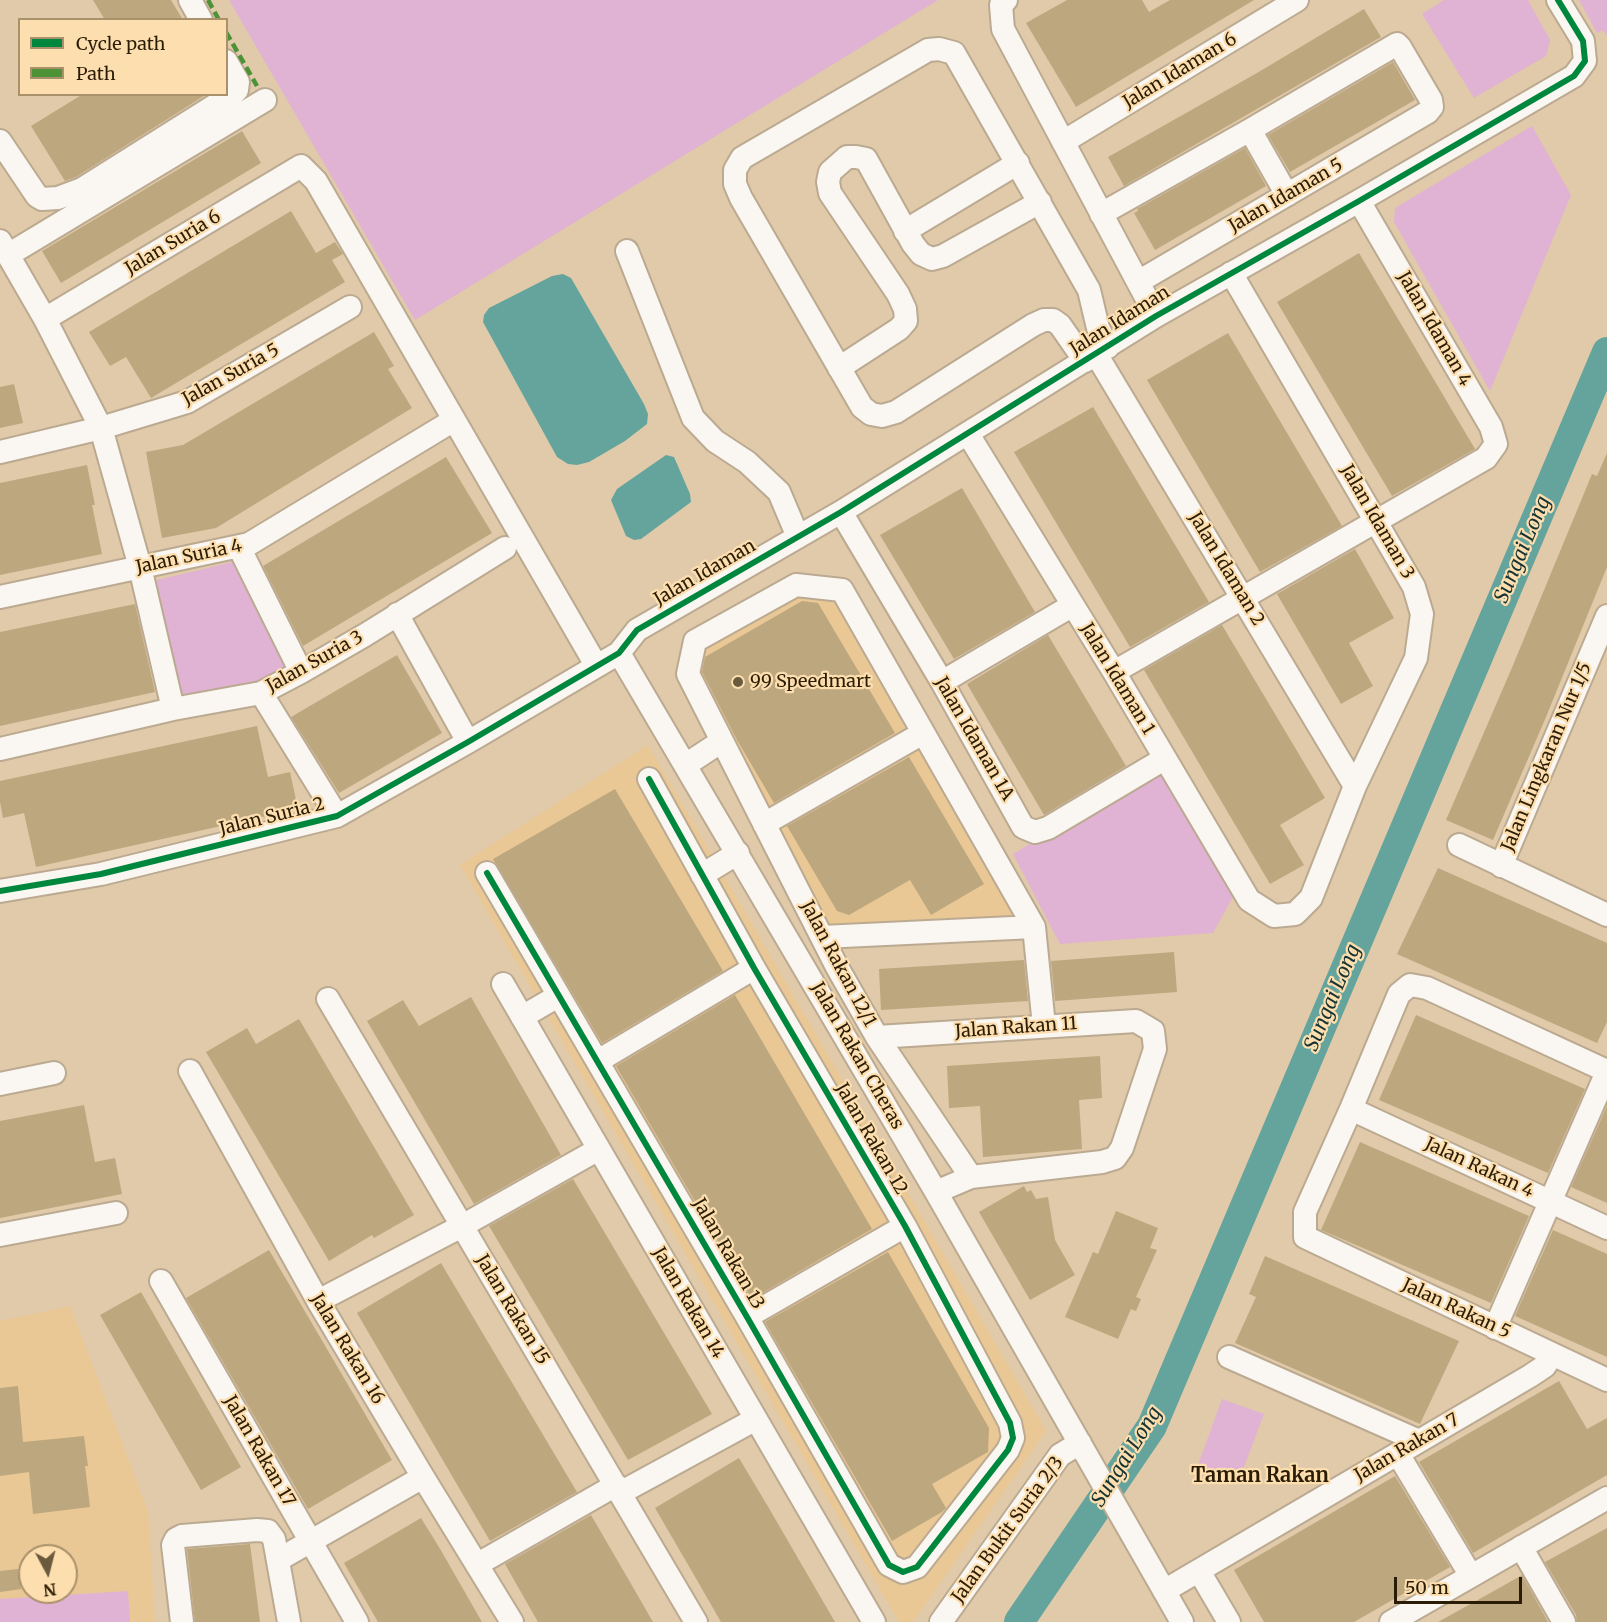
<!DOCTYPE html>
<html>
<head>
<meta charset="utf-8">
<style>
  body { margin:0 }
  #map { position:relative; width:1607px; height:1622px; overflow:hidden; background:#e0caa9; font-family:Merriweather,serif }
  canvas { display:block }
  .legend { position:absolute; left:18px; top:18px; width:210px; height:78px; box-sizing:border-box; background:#fddeaf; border:2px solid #a9916b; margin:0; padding:8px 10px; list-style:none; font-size:18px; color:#2b1d05 }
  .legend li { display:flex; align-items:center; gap:12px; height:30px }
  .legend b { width:30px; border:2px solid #a9916b }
  .north { position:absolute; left:18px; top:1544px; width:60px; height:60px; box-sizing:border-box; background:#fddeaf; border:2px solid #a9916b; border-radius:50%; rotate:173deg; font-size:16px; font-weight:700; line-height:24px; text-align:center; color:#2b1d05 }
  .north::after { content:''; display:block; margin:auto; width:21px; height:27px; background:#6a5a3e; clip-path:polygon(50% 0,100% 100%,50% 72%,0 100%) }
  .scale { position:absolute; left:1394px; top:1577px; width:128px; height:27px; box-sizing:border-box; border:3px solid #2b1d05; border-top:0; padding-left:8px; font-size:18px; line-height:21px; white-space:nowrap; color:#2b1d05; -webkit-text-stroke:4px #fddeaf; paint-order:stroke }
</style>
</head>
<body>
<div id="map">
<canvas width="1607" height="1622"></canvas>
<ul class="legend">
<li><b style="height:8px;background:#00873e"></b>Cycle path</li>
<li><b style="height:8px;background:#4d9236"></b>Path</li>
</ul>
<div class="north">N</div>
<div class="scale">50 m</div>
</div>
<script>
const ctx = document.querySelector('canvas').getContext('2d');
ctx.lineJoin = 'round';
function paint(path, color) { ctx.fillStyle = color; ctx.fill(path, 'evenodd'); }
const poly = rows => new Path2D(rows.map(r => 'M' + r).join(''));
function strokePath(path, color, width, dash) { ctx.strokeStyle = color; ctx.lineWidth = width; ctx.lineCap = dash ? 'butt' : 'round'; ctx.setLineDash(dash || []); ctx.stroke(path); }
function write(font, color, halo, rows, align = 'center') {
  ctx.font = font + ' Merriweather,serif'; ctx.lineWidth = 4.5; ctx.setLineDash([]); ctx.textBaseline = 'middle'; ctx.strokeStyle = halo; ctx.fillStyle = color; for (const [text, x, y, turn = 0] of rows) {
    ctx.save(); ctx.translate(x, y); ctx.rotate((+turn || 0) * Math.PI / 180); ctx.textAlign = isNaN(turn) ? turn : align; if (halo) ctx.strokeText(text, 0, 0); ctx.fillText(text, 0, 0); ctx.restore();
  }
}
paint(poly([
  [797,590,841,594,1023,919,826,927,695,673,701,641],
  [648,745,1046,1431,913,1622,899,1622,460,865],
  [70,1306,148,1511,155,1622,0,1622,0,1321],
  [30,1556,66,1556,66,1592,30,1592]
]), '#eac895');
paint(poly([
  [229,0,938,0,415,320],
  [1444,0,1528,0,1550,40,1546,56,1474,98,1422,14],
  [1579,0,1607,0,1607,36,1603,30,1597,33],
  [1532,126,1571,195,1490,391,1394,222,1395,208],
  [237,561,293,664,260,682,176,698,153,581],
  [1159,767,1233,897,1213,933,1060,944,1013,854],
  [1222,1399,1264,1414,1239,1480,1198,1465],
  [128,1591,130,1622,0,1622,0,1599]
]), '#e0b2d3');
paint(poly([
  [563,274,571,278,644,404,648,414,647,424,625,441,589,462,577,465,568,464,557,457,483,322,484,315,489,308,552,276],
  [666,455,674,457,690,494,691,502,641,539,634,540,626,536,611,500,617,489]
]), '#65a49c');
strokePath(poly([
  [1019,1622,1152,1426,1607,352]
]), '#65a49c', 30);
paint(poly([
  [93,0,171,0,183,20,105,20],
  [1067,0,1142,0,1149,12,1170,0,1254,0,1076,107,1026,23],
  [1364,9,1381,37,1124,186,1108,157,1257,73],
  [1393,62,1415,100,1290,172,1268,135],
  [83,94,207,94,76,177,65,181,31,126],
  [242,131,261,163,61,283,42,251],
  [1245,148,1266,186,1155,250,1134,213,1138,211,1137,209],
  [291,211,316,253,335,242,343,254,332,260,345,282,151,398,126,357,110,366,89,332],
  [1359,253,1475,449,1392,496,1277,302],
  [374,332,394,366,388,369,412,408,216,528,162,538,146,452,183,445],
  [1228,333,1342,526,1260,572,1147,380],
  [14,384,23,423,0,428,0,387],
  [1093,407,1209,602,1130,647,1014,452],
  [1607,453,1607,567,1546,717,1493,840,1446,820,1511,670,1592,474,1597,476],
  [446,457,492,533,303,646,263,566],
  [87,465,95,505,92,505,102,554,0,575,0,483],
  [962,488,1035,612,954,659,880,535],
  [1355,549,1394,618,1349,643,1373,686,1341,704,1277,594],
  [802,601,818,603,895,733,774,803,737,740,702,672,705,657],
  [135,604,155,692,0,726,0,632],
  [1222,625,1325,798,1280,825,1304,865,1270,884,1144,670],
  [1048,635,1126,766,1044,815,967,684],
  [397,655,442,733,339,793,291,717],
  [257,726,268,777,290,772,298,809,36,867,24,813,3,818,0,802,0,781],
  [909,757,984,884,931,915,910,880,849,915,837,911,787,826],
  [615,789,723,971,602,1043,493,859],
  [1438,868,1607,943,1607,1022,1597,1043,1397,954],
  [1174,952,1177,992,1055,1001,1051,961],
  [1024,960,1028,1001,881,1010,879,969],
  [735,995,872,1229,752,1299,616,1066],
  [471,997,561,1155,474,1204,367,1021,403,1000,419,1026],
  [1416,1015,1585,1089,1548,1173,1379,1100],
  [299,1019,414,1215,374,1238,372,1235,329,1261,206,1052,247,1028,256,1044],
  [1100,1056,1102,1098,1079,1100,1082,1149,983,1157,980,1106,949,1108,947,1066],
  [84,1105,95,1162,115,1158,122,1194,0,1218,0,1121],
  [1607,1106,1607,1203,1571,1187],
  [1360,1142,1529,1216,1491,1303,1321,1230],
  [573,1179,712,1414,628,1460,489,1226],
  [1024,1186,1027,1192,1031,1190,1036,1199,1048,1197,1055,1240,1075,1275,1030,1300,979,1212],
  [1116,1211,1158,1228,1150,1248,1157,1250,1136,1297,1141,1299,1136,1311,1131,1309,1118,1339,1065,1317,1093,1252,1098,1254],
  [1553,1230,1607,1254,1607,1357,1515,1316],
  [269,1250,392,1460,308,1509,186,1298],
  [888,1252,989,1428,988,1452,932,1484,946,1508,942,1512,892,1541,765,1322],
  [1265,1256,1459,1341,1420,1424,1235,1343,1256,1297,1249,1294],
  [441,1263,577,1492,490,1541,357,1313],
  [141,1292,241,1467,201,1490,100,1315],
  [1559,1381,1587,1429,1607,1418,1607,1475,1473,1553,1419,1462],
  [18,1386,23,1442,84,1436,88,1466,85,1466,90,1507,33,1514,29,1472,0,1476,0,1388],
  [739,1458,770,1510,835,1622,721,1622,694,1575,655,1508],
  [1395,1476,1450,1567,1354,1622,1264,1622,1234,1570],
  [591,1515,634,1589,653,1622,538,1622,522,1594,505,1564],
  [421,1518,439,1547,482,1622,378,1622,367,1603,344,1563],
  [1607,1528,1607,1622,1577,1622,1576,1615,1545,1562],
  [250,1544,260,1622,195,1622,187,1549],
  [18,1569,21,1589,0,1592,0,1571],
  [1522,1575,1548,1622,1438,1622,1485,1596]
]), '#bda77f');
const minor = poly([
  [190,0,201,20],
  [1006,0,1001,5,1003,29,1156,316],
  [1250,130,1287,195],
  [0,141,37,196,42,199,58,198,82,189,233,94,237,90,238,82,226,61],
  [1063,142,1297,0],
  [1101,214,1250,130,1397,44,1400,47,1431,100,1432,107,1428,112,1138,282],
  [905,231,1018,163],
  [0,241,45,319,101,428,140,567,173,709],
  [627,251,693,418,715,441,747,462,779,492,798,537],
  [8,255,265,100],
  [45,319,301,166,316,181,596,665],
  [1096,354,1355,786],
  [1085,361,1060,325,1053,320,1044,320,1033,325,896,412,882,416,871,414,862,407,741,198,735,184,735,170,742,158,928,50,939,49,954,53,1089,290,1098,328,1108,347],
  [839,368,899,329,906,321,905,309,898,294,830,193,828,182,830,172,847,157,856,157,866,159,913,244,921,254,932,259,943,256,1040,202],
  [968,434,1114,672,1249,900,1274,916,1295,914,1311,898,1355,786,1416,658,1422,614,1414,587,1231,273],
  [0,452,101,428,187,402,350,307],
  [841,512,942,682,1023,827,1035,832,1048,828,1164,759],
  [239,547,301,672],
  [0,597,249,544,454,420],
  [397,614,468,742],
  [619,653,936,1192,1182,1622],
  [1114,672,1486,458,1496,444,1491,427,1359,201],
  [942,682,1073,605],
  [261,693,337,816],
  [0,749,173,709,261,693,301,672,365,635,505,548],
  [687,764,722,741],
  [764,824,923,733],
  [1459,845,1607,915],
  [1501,866,1607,616],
  [487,873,747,1317,889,1565,903,1572,917,1567,1008,1450,1013,1438,1010,1423,905,1226,754,968,649,779],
  [702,875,738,853],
  [0,891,101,874,337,816,468,742,619,653,637,630,841,512,1156,316,1359,201,1574,76,1585,61,1583,41,1558,0],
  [822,937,1034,927],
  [503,984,874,1622],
  [328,999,696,1622],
  [522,1017,558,996],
  [877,1037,1136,1021,1153,1031,1155,1049,1122,1148,1115,1158,1102,1162,971,1177,936,1192],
  [598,1061,754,968],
  [190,1071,318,1301,423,1477,512,1622],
  [1607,1071,1427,988,1410,985,1399,994,1351,1109,1305,1212,1305,1237,1607,1380],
  [0,1084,54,1073],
  [1351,1109,1607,1228],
  [971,1177,877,1037,837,967,688,674,695,641,796,585,842,590,1034,927,1044,1026],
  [0,1235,116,1213],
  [161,1281,357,1622],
  [318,1301,462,1226,599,1149],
  [747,1317,905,1226],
  [1495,1328,1607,1072],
  [1229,1357,1419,1441],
  [1398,1454,1471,1576],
  [620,1493,756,1419],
  [1521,1547,1564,1622],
  [278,1560,423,1477],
  [478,1564,616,1485],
  [1199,1571,1229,1622],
  [1164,1591,1530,1376,1545,1366,1552,1354],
  [182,1622,173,1545,176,1539,182,1536,257,1530,268,1531,274,1539,289,1622],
  [941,1622,1060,1455,1080,1443],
  [1391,1622,1607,1498]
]);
strokePath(minor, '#bbaa91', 26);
strokePath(minor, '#faf7f2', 22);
strokePath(poly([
  [208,0,219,20],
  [226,32,257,86]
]), '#4d9236', 4.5, [9, 4.5]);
strokePath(poly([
  [487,873,747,1317,889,1565,903,1572,917,1567,1008,1450,1013,1438,1010,1423,905,1226,754,968,649,779],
  [0,891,101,874,337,816,468,742,619,653,637,630,841,512,1156,316,1359,201,1574,76,1585,61,1583,41,1558,0]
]), '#00873e', 6);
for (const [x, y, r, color] of [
  [738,682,6,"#6a5a3e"]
]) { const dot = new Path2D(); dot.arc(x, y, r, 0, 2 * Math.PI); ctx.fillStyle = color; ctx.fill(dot); strokePath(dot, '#fddeaf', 2); }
write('18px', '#2b1d05', '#fddeaf', [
  ["Jalan Idaman 6",1180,71,-31],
  ["Jalan Idaman 5",1286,196,-30],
  ["Jalan Suria 6",173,243,-31],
  ["Jalan Idaman",1120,321,-32],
  ["Jalan Idaman 4",1434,329,60],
  ["Jalan Suria 5",231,375,-29],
  ["Jalan Idaman 3",1377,522,60],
  ["Jalan Suria 4",189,557,-12],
  ["Jalan Idaman 2",1226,569,59],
  ["Jalan Idaman",705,573,-30],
  ["Jalan Suria 3",315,662,-29],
  ["Jalan Idaman 1",1117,679,59],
  ["Jalan Idaman 1A",974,739,60],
  ["Jalan Lingkaran Nur 1/5",1547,757,-67],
  ["Jalan Suria 2",272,817,-14],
  ["Jalan Rakan 12/1",838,964,62],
  ["Jalan Rakan 11",1016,1028,-4],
  ["Jalan Rakan Cheras",857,1056,60],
  ["Jalan Rakan 12",871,1139,60],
  ["Jalan Rakan 4",1479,1168,25],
  ["Jalan Rakan 13",728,1254,60],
  ["Jalan Rakan 14",688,1303,60],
  ["Jalan Rakan 5",1456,1309,25],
  ["Jalan Rakan 15",512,1310,59],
  ["Jalan Rakan 16",347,1349,59],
  ["Jalan Rakan 7",1407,1448,-30],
  ["Jalan Rakan 17",259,1451,60],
  ["Jalan Bukit Suria 2/3",1008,1530,-54]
]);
write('18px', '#2b1d05', '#fddeaf', [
  ["99 Speedmart",750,682]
], 'left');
write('italic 20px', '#153333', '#fddeaf', [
  ["Sungai Long",1523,550,-67],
  ["Sungai Long",1333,998,-67],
  ["Sungai Long",1127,1457,-58]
]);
write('bold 20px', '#2b1d05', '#fddeaf', [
  ["Taman Rakan",1260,1476]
]);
</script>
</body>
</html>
